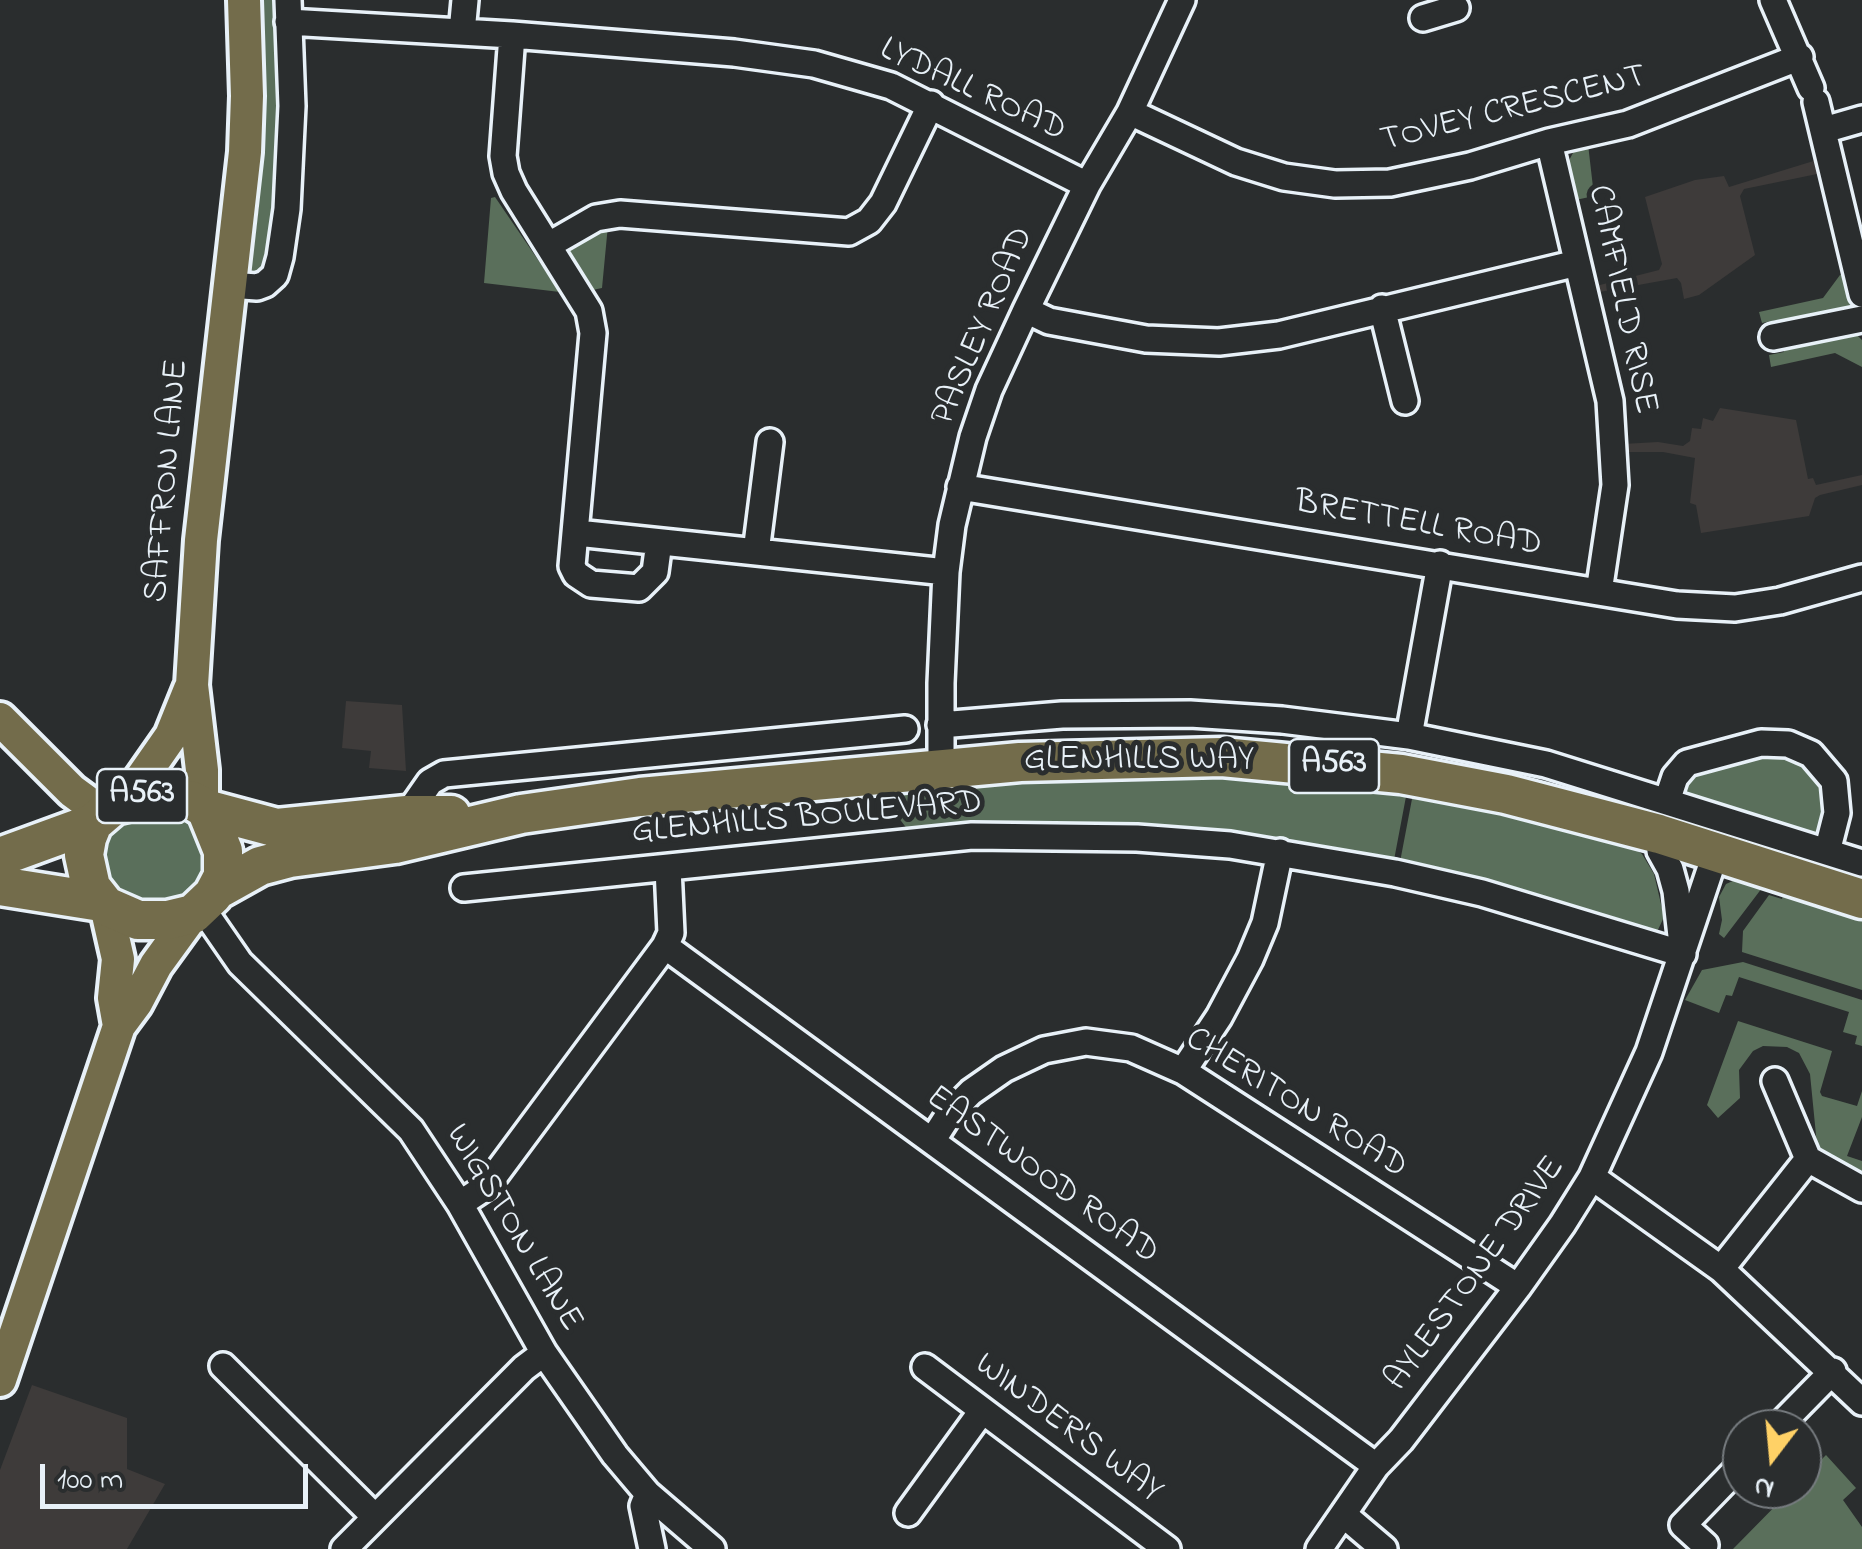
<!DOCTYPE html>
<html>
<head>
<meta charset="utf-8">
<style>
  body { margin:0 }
  #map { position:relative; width:1862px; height:1549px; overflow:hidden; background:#2a2d2e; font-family:"Indie Flower",sans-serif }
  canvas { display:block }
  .north { position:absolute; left:1722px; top:1409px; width:100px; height:100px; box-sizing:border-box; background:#2a2d2e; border:2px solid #767b7f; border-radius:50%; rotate:196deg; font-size:28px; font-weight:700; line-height:40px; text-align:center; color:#e8f1f8 }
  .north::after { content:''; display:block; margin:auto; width:35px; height:45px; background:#ffd166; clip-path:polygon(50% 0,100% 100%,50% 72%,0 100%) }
  .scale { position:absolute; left:40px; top:1464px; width:268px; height:45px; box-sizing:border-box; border:5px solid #e8f1f8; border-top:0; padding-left:12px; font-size:30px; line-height:35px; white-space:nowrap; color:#e8f1f8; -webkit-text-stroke:8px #2a2d2e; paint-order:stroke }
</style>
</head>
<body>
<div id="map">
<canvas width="1862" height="1549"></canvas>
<div class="north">N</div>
<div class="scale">100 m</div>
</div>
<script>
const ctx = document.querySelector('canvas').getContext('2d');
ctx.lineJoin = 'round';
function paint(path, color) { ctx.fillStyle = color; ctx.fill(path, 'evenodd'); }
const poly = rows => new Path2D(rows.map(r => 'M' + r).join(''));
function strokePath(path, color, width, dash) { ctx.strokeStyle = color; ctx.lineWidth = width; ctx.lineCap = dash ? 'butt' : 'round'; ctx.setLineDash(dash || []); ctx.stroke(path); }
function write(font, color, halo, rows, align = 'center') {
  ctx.font = font + ' "Indie Flower",sans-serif'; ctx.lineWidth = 10; ctx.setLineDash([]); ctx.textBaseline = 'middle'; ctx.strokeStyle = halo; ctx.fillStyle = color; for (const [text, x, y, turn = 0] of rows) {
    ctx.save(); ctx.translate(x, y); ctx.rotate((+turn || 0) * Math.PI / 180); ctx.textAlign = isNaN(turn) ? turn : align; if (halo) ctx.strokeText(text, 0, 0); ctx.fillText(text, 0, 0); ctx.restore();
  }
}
paint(poly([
  [1820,159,1822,173,1744,189,1740,196,1755,255,1699,295,1684,299,1681,283,1677,278,1594,293,1592,287,1659,270,1662,264,1645,197,1695,180,1724,176,1729,187],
  [1720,408,1796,420,1808,479,1813,478,1816,485,1862,475,1862,485,1820,495,1815,498,1809,516,1701,533,1696,505,1690,503,1695,458,1663,452,1623,452,1623,444,1658,442,1683,446,1690,441,1692,428,1701,429,1703,418,1713,421],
  [346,701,402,705,406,771,369,768,371,751,342,748],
  [32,1385,127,1418,127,1469,165,1484,127,1549,0,1549,0,1470]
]), '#3e3b3a');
paint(poly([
  [254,0,279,0,283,127,270,264,263,273,250,276,259,204],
  [1588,144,1594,196,1571,201,1564,170,1575,149],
  [495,197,560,292,484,283,491,198],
  [608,225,602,288,583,292,565,250],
  [1846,273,1853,300,1849,311,1778,324,1777,320,1762,323,1759,312,1823,298,1840,275],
  [1853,331,1862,340,1862,367,1835,353,1771,367,1769,355,1784,352,1783,347],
  [1772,751,1811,766,1825,791,1827,805,1819,837,1687,797,1682,792,1682,776],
  [1170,767,1408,786,1394,860,911,834,876,788],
  [1420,793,1485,806,1631,846,1642,854,1654,874,1664,917,1656,934,1553,901,1400,862,1412,799],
  [155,812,186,817,198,827,207,868,199,884,187,894,159,901,138,901,115,891,106,879,100,856,109,833,122,819],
  [1735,880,1745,880,1762,888,1724,938,1719,934,1722,920,1719,897,1726,884],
  [1785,889,1862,912,1862,990,1742,952,1743,931,1769,895,1782,899],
  [1743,962,1862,1000,1862,1046,1855,1044,1857,1036,1843,1032,1849,1012,1739,977,1732,996,1726,995,1719,1013,1685,1000,1702,970],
  [1738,1021,1832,1051,1820,1092,1822,1096,1857,1106,1862,1091,1862,1117,1847,1156,1862,1161,1862,1178,1830,1158,1817,1145,1810,1074,1799,1053,1787,1047,1763,1046,1753,1051,1739,1070,1740,1098,1718,1118,1707,1105],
  [1826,1455,1856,1488,1843,1500,1862,1527,1862,1549,1733,1549,1792,1489,1802,1489,1802,1479]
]), '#5a6f5b');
const minor = poly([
  [1773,0,1811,88],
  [1423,18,1456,8],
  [288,22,512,35,734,53,814,64,891,86,1087,185],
  [462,32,465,0],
  [512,35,503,156,506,173,514,191,589,311,593,333,572,566,576,574,591,584,639,588,655,572,659,542],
  [1816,102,1862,294],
  [1130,112,1236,162,1284,177,1335,184,1390,183,1470,166,1549,142,1628,124,1800,57],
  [1824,130,1862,119],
  [1549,142,1610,401,1615,485,1599,592],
  [549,245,596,218,620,214,849,232,869,221,883,203,931,104],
  [229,285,257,287,265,284,275,275,280,257,287,209,292,106,288,0],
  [1382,308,1405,401],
  [1026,310,1049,321,1146,339,1219,342,1279,335,1577,263],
  [1773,337,1862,319],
  [960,487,1677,605,1735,608,1780,601,1862,578],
  [577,533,946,572],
  [756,552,770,442],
  [940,725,1062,715,1190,714,1282,720,1409,736,1546,764,1862,863],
  [1409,736,1440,564],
  [941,768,941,683,946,572,952,525,973,437,989,390,1026,310,1087,185,1130,112,1182,0],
  [1667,801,1675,777,1687,763,1761,743,1788,744,1811,754,1834,781,1837,813,1827,852],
  [407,815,430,782,444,774,905,729],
  [464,888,972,836,1137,838,1230,845,1395,873,1482,893,1683,954,1676,891,1670,869,1660,851,1659,834],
  [202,908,240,963,411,1130,460,1204,544,1353,615,1455,648,1494,712,1549],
  [665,946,1376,1466],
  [1183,1071,1219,1017,1250,959,1265,923,1280,852],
  [1775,1081,1808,1159],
  [932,1141,950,1113,971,1092,1004,1069,1044,1050,1086,1042,1131,1048,1183,1071,1518,1287],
  [1592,1177,1721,1269,1862,1402],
  [460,1204,487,1186,665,946,671,933,668,868],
  [1721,1269,1808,1159,1862,1189],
  [223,1366,375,1517],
  [925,1367,1167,1549],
  [1776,1429,1833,1371],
  [648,1494,643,1506,652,1549],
  [908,1513,982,1411],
  [1344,1515,1384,1549],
  [1705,1545,1683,1525,1742,1464],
  [344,1549,524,1368,544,1353],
  [1319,1549,1376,1466,1401,1440,1518,1287,1562,1225,1592,1177,1649,1052,1716,852]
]);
const major = poly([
  [0,719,72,791,102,813],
  [127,799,171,736,190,689],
  [202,806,202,770,192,685,201,540,245,152,247,96,244,0],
  [106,906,118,959,114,998,119,1026],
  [0,1380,119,1026,136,1003,156,965,193,914]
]);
const highway = poly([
  [160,794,193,801,206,809,223,851,223,876,213,895,193,914,168,920,138,920,106,906,91,887,84,855,87,838,93,823,114,805,160,794],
  [206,809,277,828,407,815,451,815],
  [0,857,93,823],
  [0,886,101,902],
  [217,890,260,866,290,858,395,844,521,814,640,797,1020,762,1222,757,1401,774,1506,794,1659,834,1862,899]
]);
strokePath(minor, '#e8f1f8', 32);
strokePath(major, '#e8f1f8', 40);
strokePath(highway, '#e8f1f8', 45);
strokePath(minor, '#2a2d2e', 25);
strokePath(major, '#736c4b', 32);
strokePath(highway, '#736c4b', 38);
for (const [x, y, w] of [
  [1334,766,90],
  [142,796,90]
]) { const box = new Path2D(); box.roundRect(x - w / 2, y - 27, w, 54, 8); ctx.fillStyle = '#2a2d2e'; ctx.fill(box); strokePath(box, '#e8f1f8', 2.5); }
write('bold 32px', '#e8f1f8', null, [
  ["A563",1334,766],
  ["A563",142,796]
]);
write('35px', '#e8f1f8', '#2a2d2e', [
  ["LYDALL ROAD",972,92,25],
  ["TOVEY CRESCENT",1514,111,-14],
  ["CAMFIELD RISE",1620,300,78],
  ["PASLEY ROAD",985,327,-67],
  ["SAFFRON LANE",169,481,-85],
  ["BRETTELL ROAD",1418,526,10],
  ["GLENHILLS WAY",1139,762],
  ["GLENHILLS BOULEVARD",807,820,-5],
  ["CHERITON ROAD",1295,1105,32],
  ["EASTWOOD ROAD",1041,1177,36],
  ["WIGSTON LANE",512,1229,59],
  ["AYLESTONE DRIVE",1477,1275,-54],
  ["WINDER'S WAY",1067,1430,37]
]);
</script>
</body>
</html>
